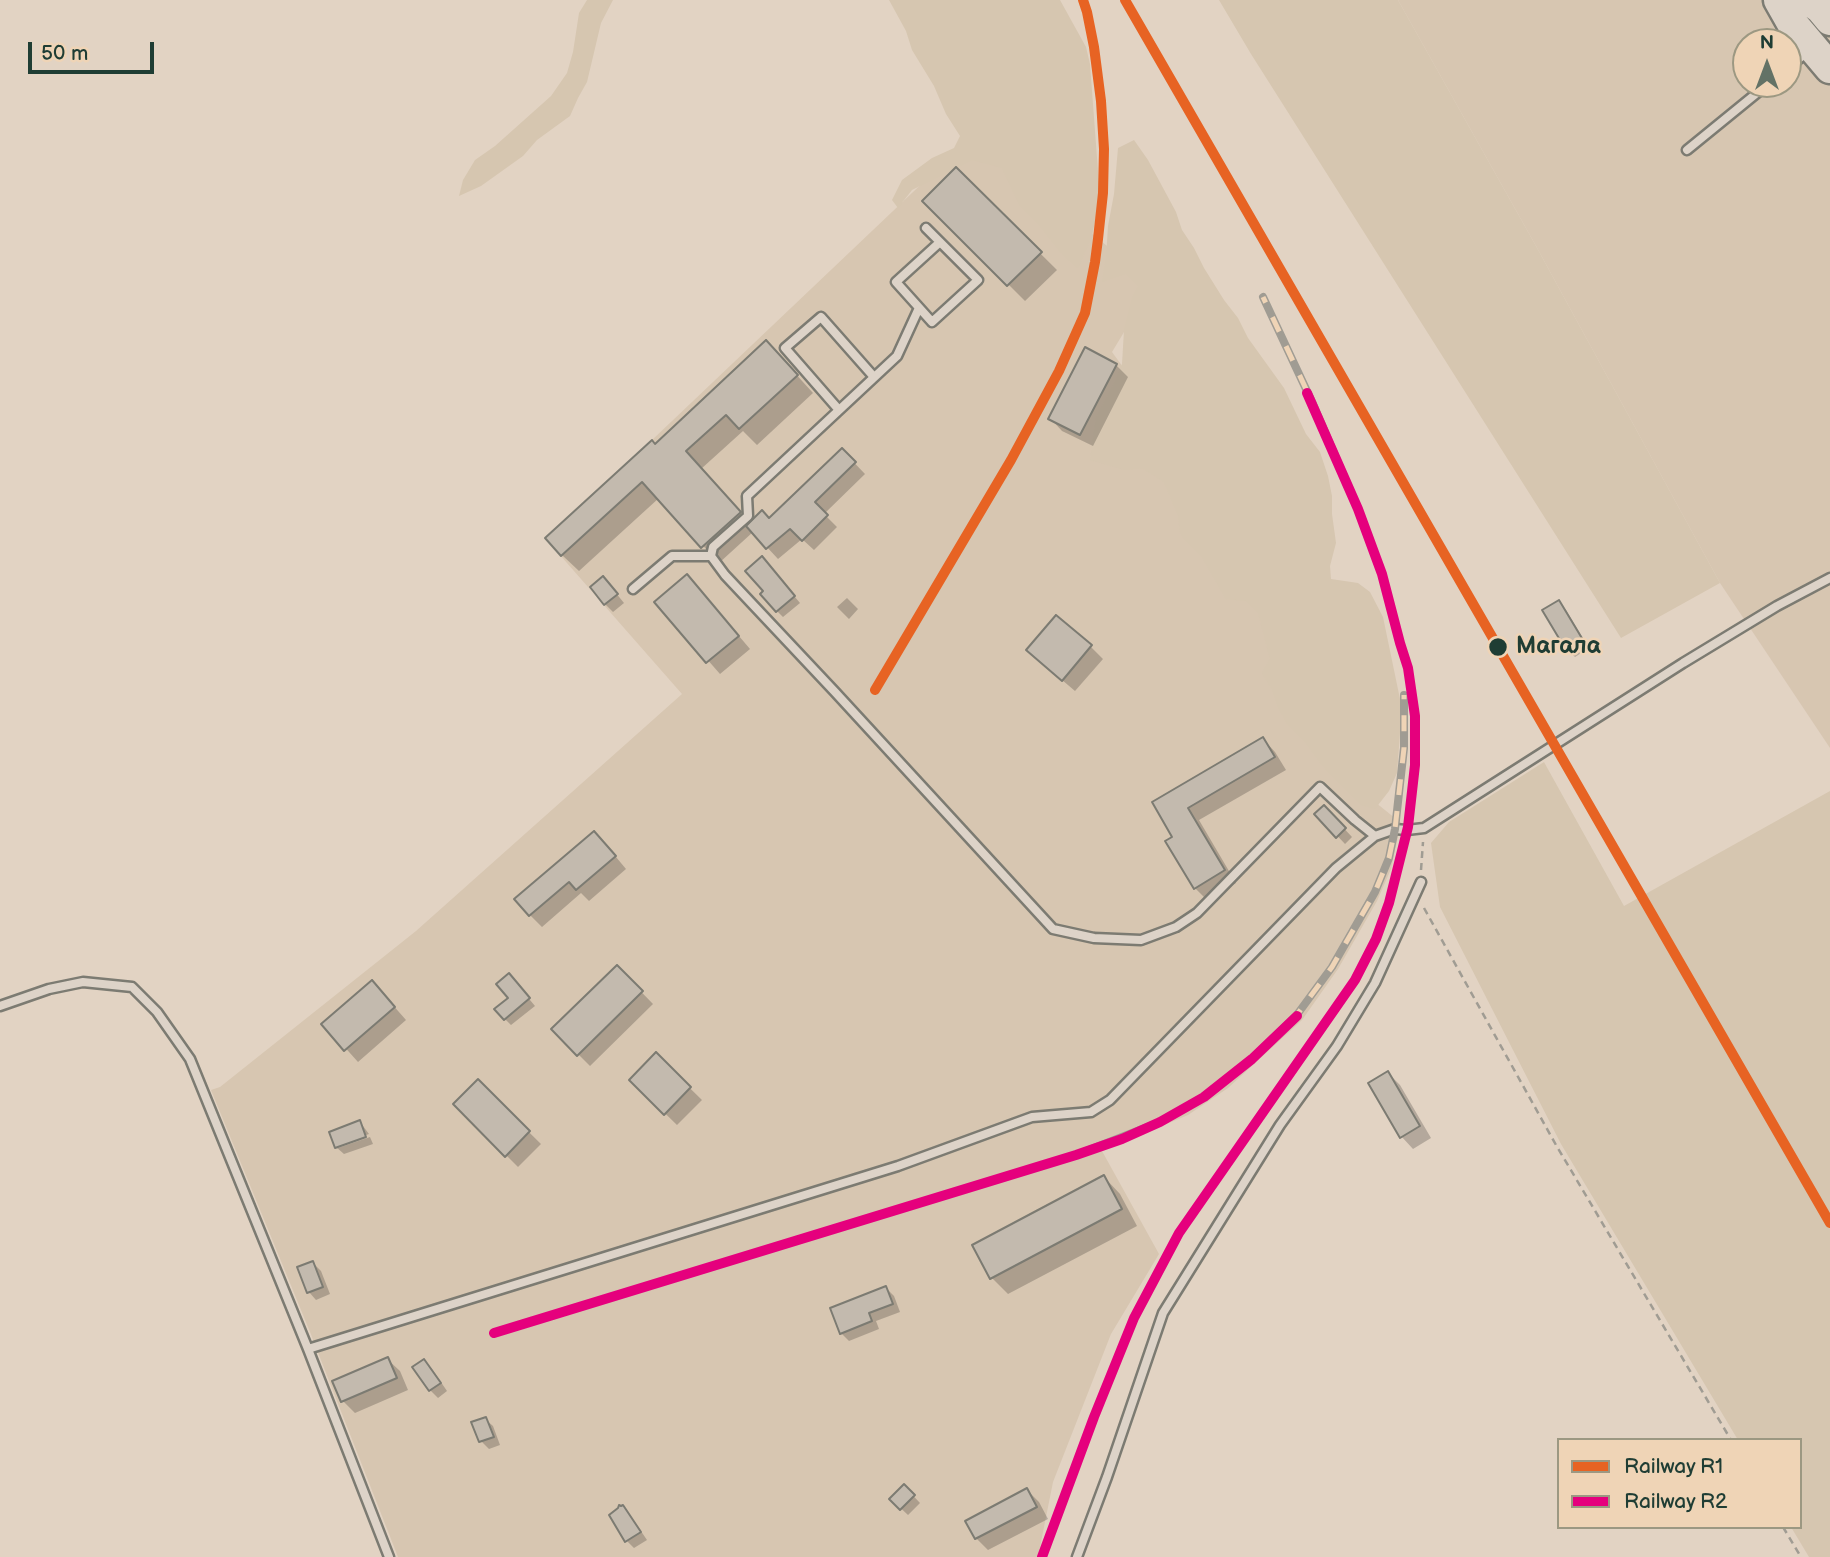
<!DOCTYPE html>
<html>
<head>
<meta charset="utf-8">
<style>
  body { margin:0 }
  #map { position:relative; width:1830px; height:1557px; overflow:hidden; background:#e2d3c3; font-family:"Balsamiq Sans",sans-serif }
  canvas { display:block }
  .legend { position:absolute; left:1557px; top:1438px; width:245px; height:91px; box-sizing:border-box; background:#efd4b6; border:2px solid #9c9882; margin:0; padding:9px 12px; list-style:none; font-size:21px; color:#1f3d34 }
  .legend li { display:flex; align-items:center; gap:14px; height:35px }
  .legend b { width:35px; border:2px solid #9c9882 }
  .north { position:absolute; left:1732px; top:28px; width:70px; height:70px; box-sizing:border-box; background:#efd4b6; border:2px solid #9c9882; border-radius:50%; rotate:0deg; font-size:19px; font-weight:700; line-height:28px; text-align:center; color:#1f3d34 }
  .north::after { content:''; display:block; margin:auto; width:24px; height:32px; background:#637266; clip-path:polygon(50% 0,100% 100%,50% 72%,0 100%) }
  .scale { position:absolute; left:28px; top:42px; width:126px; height:32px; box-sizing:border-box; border:4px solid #1f3d34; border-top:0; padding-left:9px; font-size:21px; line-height:24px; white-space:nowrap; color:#1f3d34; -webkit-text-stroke:5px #efd4b6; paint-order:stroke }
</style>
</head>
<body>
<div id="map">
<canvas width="1830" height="1557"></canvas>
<ul class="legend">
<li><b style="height:9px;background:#e76323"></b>Railway R1</li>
<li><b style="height:9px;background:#e5007d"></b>Railway R2</li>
</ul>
<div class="north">N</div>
<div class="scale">50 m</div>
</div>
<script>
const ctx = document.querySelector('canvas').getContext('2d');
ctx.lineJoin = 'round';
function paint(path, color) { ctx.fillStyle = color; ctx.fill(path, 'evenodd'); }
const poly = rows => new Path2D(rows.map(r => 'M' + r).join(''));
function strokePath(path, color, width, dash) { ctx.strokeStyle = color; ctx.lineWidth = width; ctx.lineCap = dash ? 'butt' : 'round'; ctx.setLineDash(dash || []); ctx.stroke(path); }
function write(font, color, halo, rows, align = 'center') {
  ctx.font = font + ' "Balsamiq Sans",sans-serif'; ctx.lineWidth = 5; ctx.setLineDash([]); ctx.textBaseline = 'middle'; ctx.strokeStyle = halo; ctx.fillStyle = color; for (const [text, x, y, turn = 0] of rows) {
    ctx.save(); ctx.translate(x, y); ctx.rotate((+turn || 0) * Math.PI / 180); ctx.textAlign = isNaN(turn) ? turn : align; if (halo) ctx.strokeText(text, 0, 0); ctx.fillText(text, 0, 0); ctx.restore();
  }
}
paint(poly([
  [1398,0,1830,0,1830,748,1720,583,1536,246],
  [1746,42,1788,42,1788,84,1746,84],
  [973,135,1153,284,1112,352,1136,385,1375,802,1401,823,1391,869,1377,901,1338,969,1302,1020,1228,1088,1188,1115,1102,1151,1159,1254,1111,1334,1053,1482,1038,1557,398,1557,310,1332,211,1090,220,1087,416,931,682,694,545,538,652,440]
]), '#d7c6b1');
paint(poly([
  [587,0,613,0,601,23,587,82,578,98,570,116,537,140,523,156,481,186,459,196,463,180,475,160,495,146,551,96,567,73,573,52,579,13],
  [889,0,1060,0,1086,47,1090,64,1100,198,1092,236,1078,268,1062,254,1040,226,1020,206,1002,168,972,160,912,190,898,208,892,200,902,180,932,158,954,148,960,136,946,114,934,86,912,50,906,31],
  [1219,0,1398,0,1536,246,1720,583,1621,638,1251,54],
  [1134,140,1148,160,1176,212,1182,230,1194,248,1204,268,1224,300,1238,318,1248,338,1284,388,1306,434,1320,452,1328,476,1332,496,1332,514,1336,543,1330,566,1331,579,1358,583,1370,592,1383,617,1400,699,1400,733,1397,773,1389,791,1375,809,1361,805,1322,765,1306,743,1288,725,1278,707,1272,689,1262,673,1270,659,1258,613,1246,601,1226,599,1202,557,1180,534,1178,515,1164,482,1142,468,1124,470,1090,460,1096,418,1116,380,1122,364,1124,330,1132,298,1138,286,1126,274,1102,282,1106,258,1108,226,1114,194,1118,148],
  [1544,762,1624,906,1830,791,1830,1557,1809,1557,1791,1527,1800,1527,1800,1440,1738,1440,1561,1144,1440,907,1431,843,1449,822]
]), '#d6c6b0');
paint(poly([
  [956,170,1057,270,1025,301,925,201],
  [782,359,813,393,757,445,743,431,701,469,751,524,770,520,842,450,865,474,824,514,837,527,814,550,802,539,778,559,753,532,719,563,659,498,579,571,562,555,655,446],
  [1116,365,1128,377,1093,446,1062,431,1050,418],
  [768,565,800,603,783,617,777,611,765,591],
  [611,587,624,603,613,612,605,604],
  [699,589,750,649,720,674,657,602],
  [847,598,858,609,849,619,837,607],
  [1558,602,1566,610,1589,648,1575,657,1567,649],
  [1091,647,1103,659,1075,691,1041,662],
  [1263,739,1275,752,1286,770,1199,820,1236,883,1207,900,1195,888,1175,837,1154,803],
  [1324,807,1352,837,1345,844,1317,814],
  [606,845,626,869,589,901,581,893,542,927,530,915],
  [617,967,653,1004,590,1066,553,1029],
  [515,982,535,1006,511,1025,505,1019],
  [384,995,406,1020,358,1062,324,1024],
  [656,1055,702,1100,677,1125,631,1080],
  [1388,1073,1400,1085,1431,1138,1413,1149,1401,1136],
  [478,1082,541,1144,518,1167,455,1104],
  [360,1122,369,1134,338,1145,338,1148,370,1137,373,1144,344,1154,336,1147,331,1133],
  [1104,1177,1120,1194,1137,1226,1008,1294,992,1278],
  [313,1263,321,1271,330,1294,316,1300,309,1292],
  [886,1288,894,1296,900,1312,876,1321,879,1329,849,1341,841,1333],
  [387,1359,400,1371,408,1390,355,1413,343,1401],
  [424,1361,432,1369,447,1391,438,1398,430,1390],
  [485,1419,493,1426,500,1445,489,1449,481,1441],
  [904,1486,920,1503,908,1515,891,1499],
  [1027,1490,1039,1502,1048,1519,988,1550,976,1538],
  [623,1507,630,1515,647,1540,634,1548,627,1541]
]), '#0003');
const building = poly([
  [956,167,1042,252,1007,286,922,201,956,167],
  [766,340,798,375,739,429,726,415,686,451,741,512,701,548,642,482,561,556,545,538,652,440,655,444,766,340],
  [1085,347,1117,364,1080,435,1048,419,1085,347],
  [842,448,856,462,815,502,828,515,802,541,790,529,766,549,746,526,762,510,769,518,842,448],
  [762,556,795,596,776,612,760,594,763,591,745,571,762,556],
  [687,574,739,636,706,663,654,602,687,574],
  [603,576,618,594,604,605,590,587,603,576],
  [1559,600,1583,640,1566,650,1542,610,1559,600],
  [1056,615,1092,645,1062,681,1026,650,1056,615],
  [1263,737,1275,757,1188,808,1225,870,1194,889,1165,841,1172,837,1152,802,1263,737],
  [1324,805,1346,828,1336,838,1314,814,1324,805],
  [594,831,616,856,576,890,569,882,529,916,514,899,594,831],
  [617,965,643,991,577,1056,551,1029,617,965],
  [509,973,530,998,504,1020,494,1009,508,998,496,984,509,973],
  [372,980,395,1007,344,1051,321,1024,372,980],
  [656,1052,691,1087,664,1115,629,1080,656,1052],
  [1388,1071,1420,1126,1400,1138,1368,1083,1388,1071],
  [478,1079,530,1131,505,1157,453,1104,478,1079],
  [360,1120,366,1137,335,1148,329,1132,360,1120],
  [1104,1175,1122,1209,990,1279,972,1245,1104,1175],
  [313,1261,323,1287,307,1293,297,1267,313,1261],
  [886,1286,893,1304,869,1313,872,1321,840,1334,830,1308,886,1286],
  [388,1357,397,1378,341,1402,332,1381,388,1357],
  [424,1359,441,1383,429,1391,412,1367,424,1359],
  [486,1417,494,1437,479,1442,471,1422,486,1417],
  [904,1484,915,1495,900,1510,889,1499,904,1484],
  [1027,1488,1037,1507,975,1539,965,1521,1027,1488],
  [619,1505,621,1506,623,1505,641,1532,625,1542,609,1515,618,1508,619,1505]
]);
paint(building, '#c3baae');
strokePath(building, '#7c7b72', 2);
const lane = poly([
  [1788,68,1807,52],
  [1687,150,1768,84],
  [926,228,978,280,932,322,896,282,940,242],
  [919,308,897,356,747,496,748,516,713,547,711,556,725,575,835,692,1053,929,1094,938,1141,940,1176,927,1197,913,1320,787,1355,820,1375,836],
  [839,410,785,348,821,317,874,377],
  [633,589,672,556,711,556],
  [0,1006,49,989,83,982,132,987,157,1012,190,1059,308,1349,389,1557],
  [308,1349,898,1166,1032,1117,1091,1112,1110,1100,1336,868,1375,836,1395,829,1407,830,1424,828,1683,663,1777,606,1830,578],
  [1077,1557,1107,1477,1163,1313,1280,1125,1337,1046,1375,983,1421,882]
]);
const highway = poly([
  [1779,0,1792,23,1830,68],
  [1809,0,1820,8,1830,20]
]);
strokePath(lane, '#7c7b72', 13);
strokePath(highway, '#7c7b72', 35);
strokePath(poly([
  [1421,870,1423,842],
  [1424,908,1556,1145,1731,1440],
  [1783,1527,1801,1557]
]), '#a09c93', 2.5, [7, 5]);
strokePath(lane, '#ddd3c8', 8);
strokePath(highway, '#ddd3c8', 30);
const rail = poly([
  [875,690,1011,460,1059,371,1085,313,1095,262,1098,239,1103,193,1104,149,1101,101,1094,47,1087,12,1083,0],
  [494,1333,1076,1155,1160,1122,1204,1097,1252,1059,1296,1016,1332,967,1375,892,1389,858,1395,829,1404,748,1404,695],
  [1042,1557,1094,1417,1134,1318,1179,1233,1355,980,1376,939,1389,903,1408,827,1415,765,1415,716,1408,668,1400,643,1382,574,1358,509,1313,404,1263,297]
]);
strokePath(rail, '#a09c93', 8);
strokePath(rail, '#efd4b6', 5, [16]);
strokePath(poly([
  [1125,0,1830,1223],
  [875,690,1011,460,1059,371,1085,313,1095,262,1098,239,1103,193,1104,149,1101,101,1094,47,1087,12,1083,0]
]), '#e76323', 10);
strokePath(poly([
  [494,1333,1076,1155,1122,1139,1160,1122,1204,1097,1252,1059,1297,1016],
  [1042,1557,1094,1417,1134,1318,1179,1233,1355,980,1376,939,1389,903,1408,827,1415,765,1415,716,1408,668,1400,643,1382,574,1358,509,1307,393]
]), '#e5007d', 10);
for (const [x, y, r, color] of [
  [1498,647,10,"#1f3d34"]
]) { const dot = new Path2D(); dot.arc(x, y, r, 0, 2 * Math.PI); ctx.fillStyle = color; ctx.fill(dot); strokePath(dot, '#efd4b6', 2.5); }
write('bold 24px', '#1f3d34', '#efd4b6', [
  ["Магала",1516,647]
], 'left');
</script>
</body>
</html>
